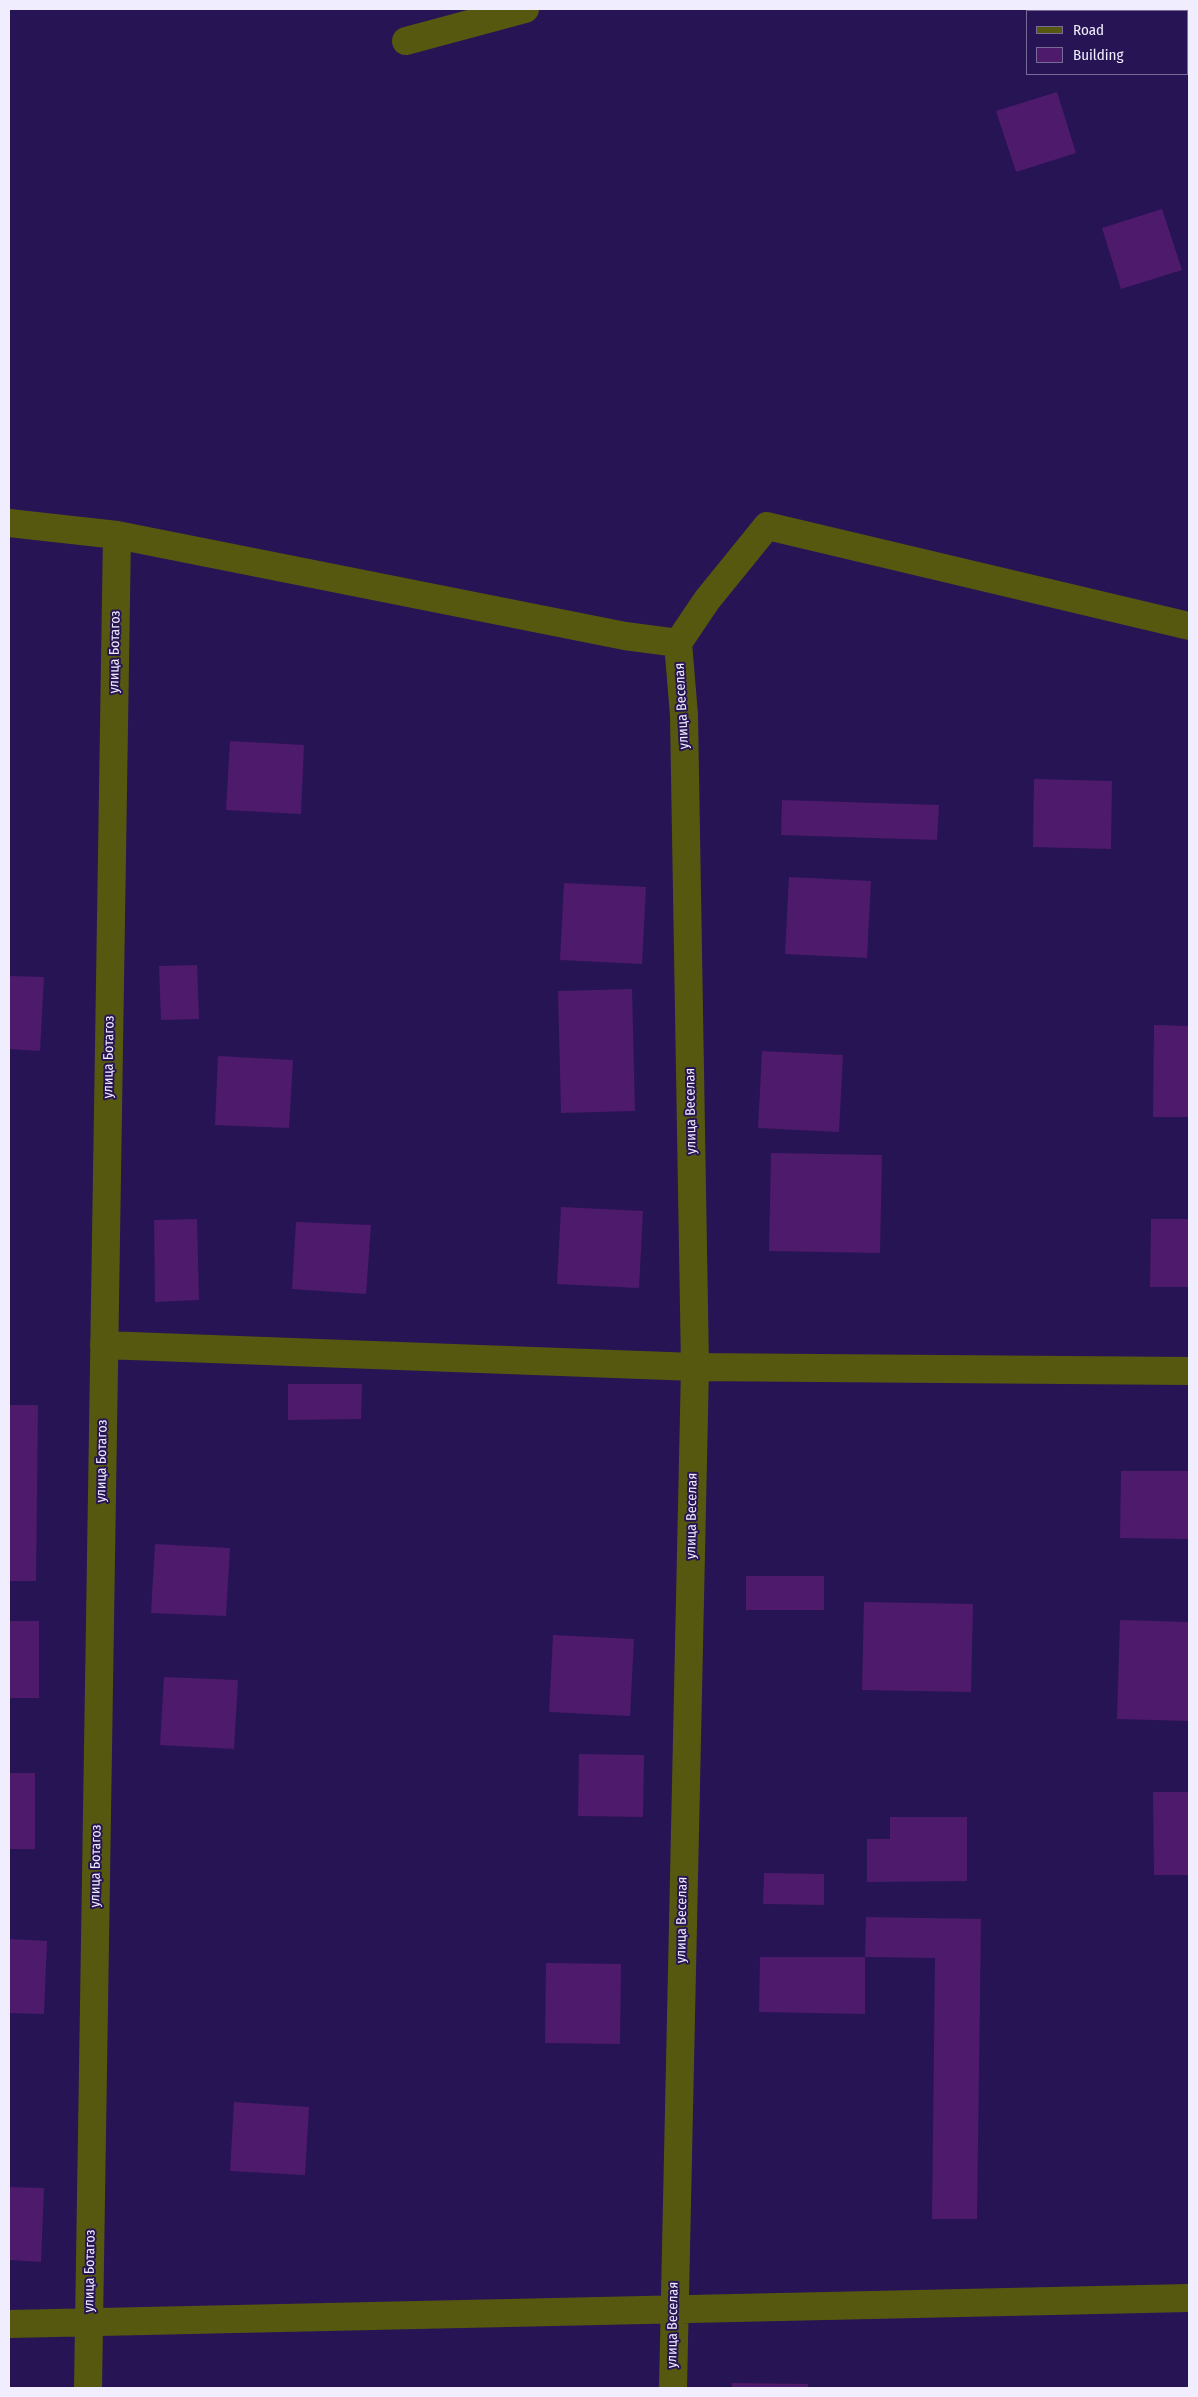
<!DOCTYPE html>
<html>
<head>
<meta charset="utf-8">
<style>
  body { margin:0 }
  #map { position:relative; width:1198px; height:2397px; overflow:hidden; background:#271454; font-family:"Fira Sans Condensed",sans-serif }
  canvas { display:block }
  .frame { position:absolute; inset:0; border:10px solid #efedfe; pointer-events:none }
  .legend { position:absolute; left:1026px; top:10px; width:162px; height:65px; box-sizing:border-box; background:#271454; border:1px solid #776b98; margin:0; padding:6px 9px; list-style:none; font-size:15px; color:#efedfe }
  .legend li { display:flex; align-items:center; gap:10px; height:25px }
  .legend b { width:25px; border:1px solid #776b98 }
</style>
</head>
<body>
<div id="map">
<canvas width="1198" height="2397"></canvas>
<div class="frame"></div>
<ul class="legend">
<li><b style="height:6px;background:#575810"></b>Road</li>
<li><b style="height:14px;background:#4e1a6c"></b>Building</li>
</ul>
</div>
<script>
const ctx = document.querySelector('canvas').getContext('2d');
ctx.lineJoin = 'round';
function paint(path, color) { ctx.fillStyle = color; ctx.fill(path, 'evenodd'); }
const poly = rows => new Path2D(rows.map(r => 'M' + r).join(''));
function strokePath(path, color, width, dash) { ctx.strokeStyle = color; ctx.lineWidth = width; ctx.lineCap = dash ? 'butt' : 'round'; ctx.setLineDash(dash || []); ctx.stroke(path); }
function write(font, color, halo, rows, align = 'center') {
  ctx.font = font + ' "Fira Sans Condensed",sans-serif'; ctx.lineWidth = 4; ctx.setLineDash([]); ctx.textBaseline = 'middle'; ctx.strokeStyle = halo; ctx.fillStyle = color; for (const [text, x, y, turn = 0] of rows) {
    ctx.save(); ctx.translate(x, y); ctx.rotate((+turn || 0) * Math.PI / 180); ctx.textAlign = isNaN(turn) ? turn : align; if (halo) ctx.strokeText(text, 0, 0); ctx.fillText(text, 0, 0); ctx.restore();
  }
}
paint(poly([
  [1057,92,1076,153,1016,172,996,111],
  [1162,209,1182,270,1121,289,1102,228],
  [230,741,304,745,301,814,226,810],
  [1034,779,1112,781,1111,849,1033,847],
  [782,800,939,805,937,840,781,835],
  [789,877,871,881,867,958,785,954],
  [564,883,646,887,642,964,560,960],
  [197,965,199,1019,161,1020,159,966],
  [9,976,44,977,40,1051,9,1049],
  [632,989,635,1111,561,1113,558,991],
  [1154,1025,1189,1026,1189,1117,1153,1117],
  [762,1051,843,1055,839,1132,758,1128],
  [218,1056,293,1060,289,1128,215,1125],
  [771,1153,882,1155,880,1253,769,1251],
  [561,1207,643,1211,639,1288,557,1284],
  [197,1219,199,1300,155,1302,154,1220],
  [1151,1219,1189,1219,1189,1287,1150,1287],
  [296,1222,371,1225,366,1294,292,1289],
  [288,1384,362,1384,361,1419,288,1420],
  [9,1405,38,1405,36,1581,9,1581],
  [1121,1471,1189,1471,1189,1539,1120,1538],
  [155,1544,230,1548,226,1616,151,1613],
  [746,1576,824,1576,824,1610,746,1610],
  [864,1602,973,1604,971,1692,862,1690],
  [1120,1620,1189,1622,1189,1721,1117,1719],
  [9,1621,39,1621,39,1698,9,1698],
  [553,1635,634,1639,630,1716,549,1712],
  [164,1677,238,1680,234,1749,160,1745],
  [579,1754,644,1755,643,1817,578,1816],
  [9,1773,35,1773,35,1849,9,1849],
  [1153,1792,1189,1792,1189,1875,1154,1875],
  [890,1817,967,1817,967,1881,867,1882,867,1839,890,1839],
  [764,1873,824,1874,824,1905,763,1904],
  [866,1917,981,1919,977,2219,932,2219,935,1958,865,1957],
  [9,1939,47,1941,44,2014,9,2013],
  [760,1957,865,1957,865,2014,759,2012],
  [546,1963,621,1964,620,2044,545,2043],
  [234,2102,309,2107,305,2175,230,2171],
  [9,2187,44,2188,41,2262,9,2260],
  [732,2383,808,2384,808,2388,732,2388]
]), '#4e1a6c');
strokePath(poly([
  [406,41,525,9],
  [9,523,117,535,625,636,678,643],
  [678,643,707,600,767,526,1189,626],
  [104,1345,695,1367,1189,1371],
  [9,2324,1189,2298],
  [88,2388,117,535],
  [673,2388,695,1367,684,715,678,643]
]), '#575810', 28);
write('14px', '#efedfe', '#271454', [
  ["улица Ботагоз",115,652,-89],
  ["улица Веселая",682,706,-93],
  ["улица Ботагоз",109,1057,-89],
  ["улица Веселая",691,1111,-91],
  ["улица Ботагоз",102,1461,-89],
  ["улица Веселая",692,1516,-89],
  ["улица Ботагоз",96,1866,-89],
  ["улица Веселая",682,1920,-89],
  ["улица Ботагоз",90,2271,-89],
  ["улица Веселая",673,2325,-89]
]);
</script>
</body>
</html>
